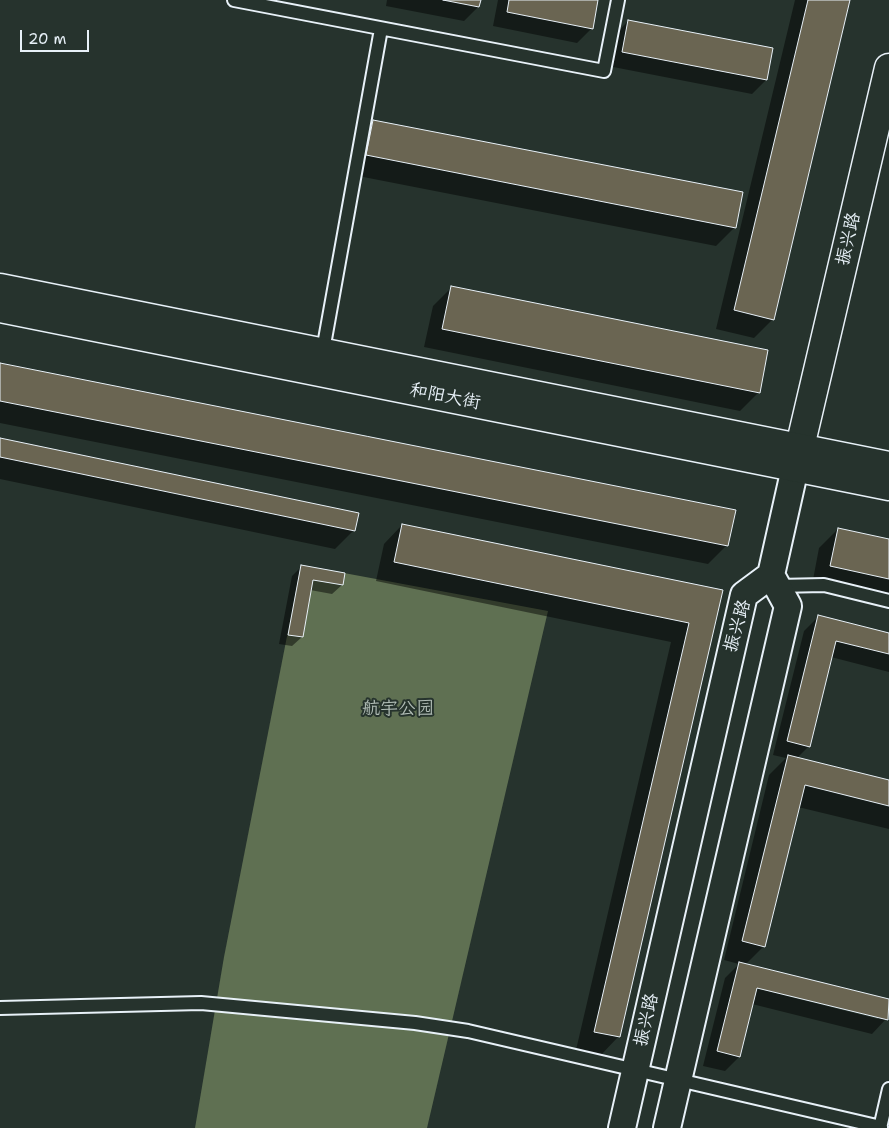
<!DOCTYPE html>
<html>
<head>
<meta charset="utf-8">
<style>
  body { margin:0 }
  #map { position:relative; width:889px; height:1128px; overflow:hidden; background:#26332d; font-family:"Shantell Sans",sans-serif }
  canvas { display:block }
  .scale { position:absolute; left:20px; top:30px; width:69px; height:22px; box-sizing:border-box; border:2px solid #e8f1f8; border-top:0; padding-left:6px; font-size:15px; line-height:18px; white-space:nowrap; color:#e8f1f8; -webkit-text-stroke:4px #26332d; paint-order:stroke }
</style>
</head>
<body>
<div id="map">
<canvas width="889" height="1128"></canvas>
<div class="scale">20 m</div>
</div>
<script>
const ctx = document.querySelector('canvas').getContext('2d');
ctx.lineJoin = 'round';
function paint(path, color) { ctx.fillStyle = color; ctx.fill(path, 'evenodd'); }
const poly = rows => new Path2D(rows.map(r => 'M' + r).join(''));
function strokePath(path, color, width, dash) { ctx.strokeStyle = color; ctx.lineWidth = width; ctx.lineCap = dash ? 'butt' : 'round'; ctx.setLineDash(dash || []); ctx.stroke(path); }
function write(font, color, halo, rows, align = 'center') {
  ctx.font = font + ' "Shantell Sans","LXGW WenKai TC",sans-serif'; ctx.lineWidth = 4; ctx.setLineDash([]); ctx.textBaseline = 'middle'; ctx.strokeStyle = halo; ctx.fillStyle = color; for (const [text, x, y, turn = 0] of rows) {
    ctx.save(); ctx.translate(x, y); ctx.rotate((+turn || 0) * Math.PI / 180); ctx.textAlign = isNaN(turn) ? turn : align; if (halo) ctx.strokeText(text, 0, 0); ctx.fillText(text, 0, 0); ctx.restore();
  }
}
paint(poly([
  [301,565,548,611,427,1128,195,1128,224,957]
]), '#5f7052');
paint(poly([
  [387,0,480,0,478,7,464,21,386,6],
  [498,0,597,0,592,28,577,43,493,26],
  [795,0,849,0,773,319,754,338,716,329],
  [628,21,766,80,752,94,608,66,614,36],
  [374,121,735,227,716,246,348,174,355,140],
  [452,287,759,392,740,411,424,347,433,306],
  [0,364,727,545,708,564,0,423],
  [0,439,354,530,335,549,0,479],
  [402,525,722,591,618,1037,600,1056,576,1050,671,642,376,581,384,544],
  [838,529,889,540,889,601,812,585,819,548],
  [302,566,344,574,342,585,332,594,310,590,302,637,292,646,279,644,292,576],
  [818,617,889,634,889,672,831,657,809,746,797,758,889,781,889,829,798,807,764,946,745,965,889,1001,889,1008,886,1019,872,1034,752,1004,739,1057,725,1071,703,1066,725,978,739,964,724,960,769,775,786,758,773,755,804,631],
  [752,985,878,1016,878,1019,751,987]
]), '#0007');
const building = poly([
  [443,0,481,0,479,7,443,0],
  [509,0,598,0,593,29,507,12,509,0],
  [808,0,850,0,774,320,734,310,808,0],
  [628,20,773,48,767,80,622,52,628,20],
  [373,120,743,192,736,228,366,155,373,120],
  [451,286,768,350,760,393,442,329,451,286],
  [0,363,736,510,728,546,0,401,0,363],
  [0,438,359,513,355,531,0,457,0,438],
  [402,524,723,590,620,1037,594,1032,689,623,394,562,402,524],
  [838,528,889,539,889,579,830,566,838,528],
  [301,565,345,573,343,585,313,580,303,637,288,635,301,565],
  [818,615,889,633,889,654,836,641,810,747,787,741,818,615],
  [788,755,889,780,889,806,805,785,765,947,742,941,788,755],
  [739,962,889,999,888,1020,757,988,740,1057,717,1051,739,962]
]);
paint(building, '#6a6552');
strokePath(building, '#e8f1f8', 1);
const lane = poly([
  [234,0,604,71,618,0],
  [322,356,381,29],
  [777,586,824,585,889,601],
  [0,1008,201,1003,415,1023,468,1031,881,1127],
  [880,1128,889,1089]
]);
const street = poly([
  [771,575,795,468],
  [622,1128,744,595,771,575],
  [667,1128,788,606,771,575]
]);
const secondary = poly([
  [795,468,889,68]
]);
const primary = poly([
  [0,288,889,466],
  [0,308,889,486]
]);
strokePath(lane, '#e8f1f8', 16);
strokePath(street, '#e8f1f8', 30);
strokePath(secondary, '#e8f1f8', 31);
strokePath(primary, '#e8f1f8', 31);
strokePath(lane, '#26332d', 12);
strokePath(street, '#26332d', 26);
strokePath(secondary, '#26332d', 28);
strokePath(primary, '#26332d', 28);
write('18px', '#e8f1f8', '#26332d', [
  ["振兴路",849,239,-77],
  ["和阳大街",445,397,11],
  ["振兴路",738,626,-74],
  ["振兴路",647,1020,-77]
]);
write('18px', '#b1bdb6', '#26332d', [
  ["航宇公园",398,709]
]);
</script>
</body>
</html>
